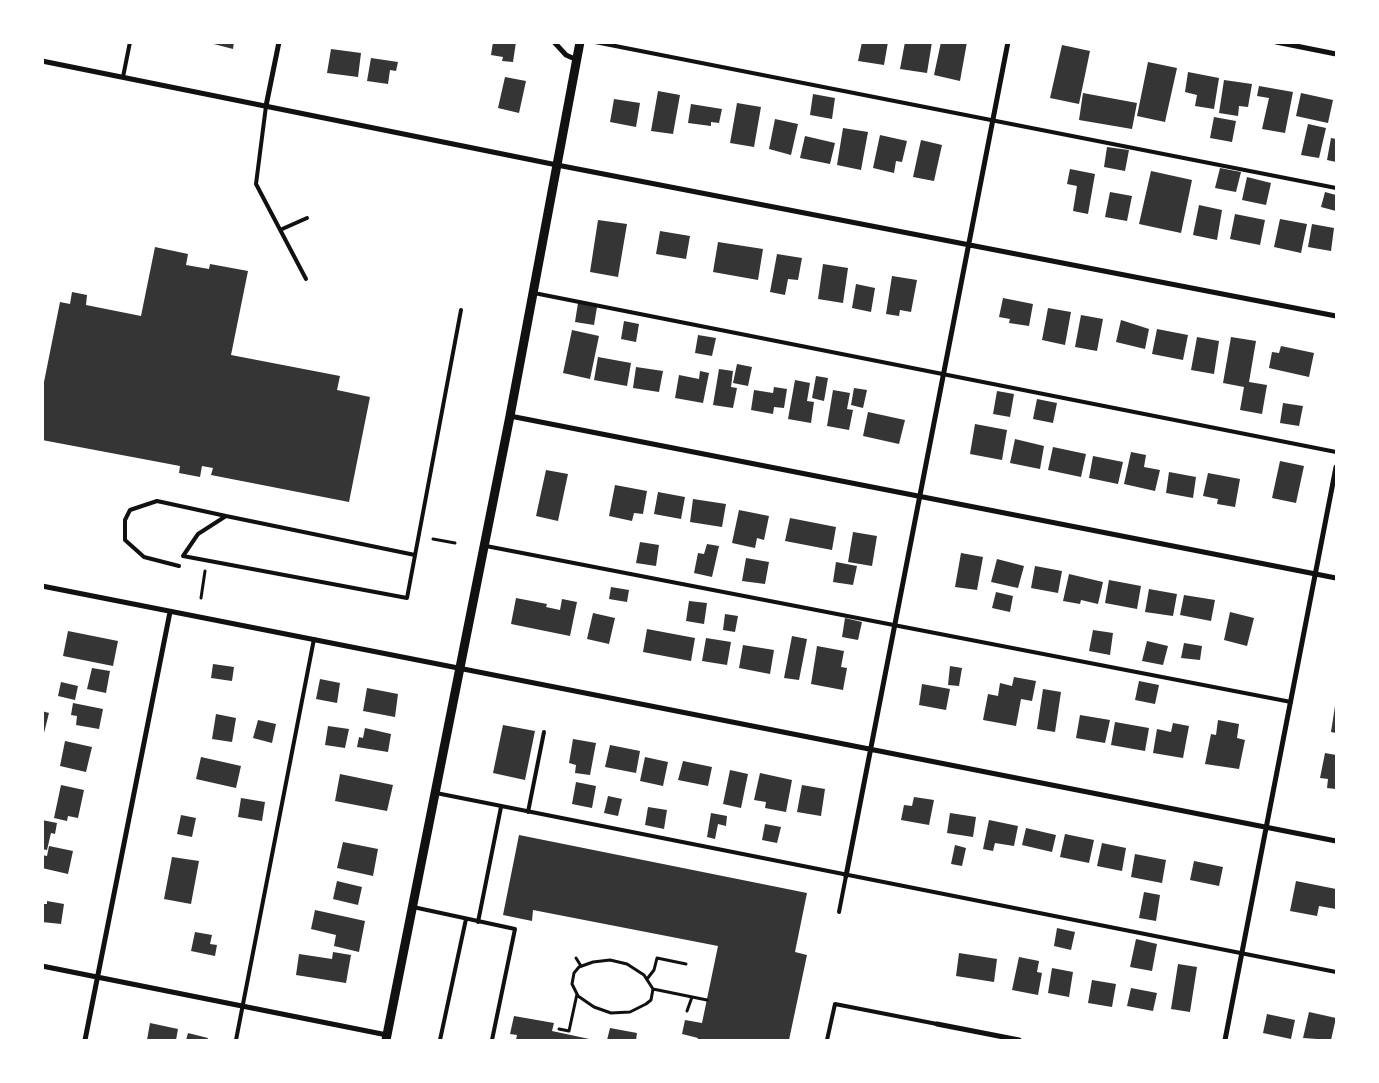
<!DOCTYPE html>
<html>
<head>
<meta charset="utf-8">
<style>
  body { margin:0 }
  #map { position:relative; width:1379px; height:1083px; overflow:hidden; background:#fff; font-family:"PT Sans",sans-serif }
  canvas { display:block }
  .frame { position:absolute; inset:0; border:44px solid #fff; pointer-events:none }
</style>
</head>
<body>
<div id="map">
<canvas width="1379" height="1083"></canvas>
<div class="frame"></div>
</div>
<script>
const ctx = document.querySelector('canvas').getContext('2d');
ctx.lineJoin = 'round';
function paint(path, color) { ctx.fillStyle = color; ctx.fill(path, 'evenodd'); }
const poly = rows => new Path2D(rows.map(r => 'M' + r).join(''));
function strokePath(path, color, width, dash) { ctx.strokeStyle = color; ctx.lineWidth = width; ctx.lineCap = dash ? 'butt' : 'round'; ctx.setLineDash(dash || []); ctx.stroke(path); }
paint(poly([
  [206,42,234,42,233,49],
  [493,42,516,42,513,62,502,61,503,57,491,55],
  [862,42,888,42,884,65,858,61],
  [905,42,932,42,927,73,900,69],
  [941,42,967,42,960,81,934,75],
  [1062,45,1090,51,1079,104,1050,98],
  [331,49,361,53,358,77,327,73],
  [371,58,398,62,396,71,390,70,388,84,367,81],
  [1148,62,1177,68,1165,122,1137,116],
  [1188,72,1219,78,1214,109,1195,106,1197,95,1185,92],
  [505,77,526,81,519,113,498,108],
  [1224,80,1252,84,1248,107,1239,106,1238,116,1219,113],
  [1259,86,1293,92,1285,133,1262,129,1269,98,1257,96],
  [658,91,680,95,673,134,651,131],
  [1083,93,1137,103,1132,129,1079,120],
  [1301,93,1333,100,1328,123,1296,116],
  [813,94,835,98,832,119,810,115],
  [614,99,640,103,636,127,610,122],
  [737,103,761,107,754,147,730,143],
  [691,104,722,109,719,123,711,122,711,126,688,123],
  [1214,117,1236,121,1232,142,1210,138],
  [775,119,798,124,791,155,769,149],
  [1308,124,1326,128,1319,158,1301,155],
  [843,128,868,132,861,170,837,165],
  [880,135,907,141,902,162,896,161,894,173,873,168],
  [805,136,835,143,830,164,800,158],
  [1331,138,1336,139,1336,162,1327,160],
  [921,140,942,145,934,181,913,177],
  [1107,147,1129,150,1125,171,1104,167],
  [1220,168,1241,172,1236,192,1215,188],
  [1070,169,1095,174,1088,214,1073,211,1077,186,1067,184],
  [1151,171,1192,180,1181,233,1139,224],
  [1247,177,1271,183,1266,205,1242,200],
  [1110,192,1132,196,1127,221,1105,217],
  [1325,192,1336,195,1336,211,1321,207],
  [1199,205,1222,210,1217,240,1193,235],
  [1235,214,1265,220,1260,245,1230,239],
  [1280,219,1307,224,1301,253,1274,247],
  [598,220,627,224,618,277,590,272],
  [1312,224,1334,228,1331,251,1308,247],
  [660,231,690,236,686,259,656,254],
  [718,242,763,249,758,280,713,272],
  [155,247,188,254,186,265,209,269,210,264,248,271,231,355,340,376,337,390,370,397,349,502,211,475,213,468,202,466,200,477,179,473,180,466,42,440,42,392,60,302,70,304,72,292,87,295,86,305,141,316],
  [777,254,802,258,798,280,788,279,785,295,770,292],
  [823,264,848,268,843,303,818,299],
  [892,276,917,280,911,312,900,310,899,316,886,314],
  [856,284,875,288,871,312,852,308],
  [1003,298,1033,304,1029,326,1009,323,1010,319,999,317],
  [578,303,597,307,594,325,575,322],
  [1048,308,1071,312,1065,345,1042,340],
  [1081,315,1103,319,1097,351,1075,347],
  [1121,320,1149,329,1145,349,1116,342],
  [624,321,639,324,636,342,621,339],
  [1157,329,1188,335,1183,360,1152,354],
  [572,330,599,336,590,379,563,373],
  [698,335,716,338,712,356,695,353],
  [1197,337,1219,341,1214,374,1191,370],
  [1231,337,1256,341,1249,382,1267,385,1262,414,1240,410,1244,387,1223,383],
  [1281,346,1314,353,1309,377,1269,368,1272,352,1279,353],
  [598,357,631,363,627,386,594,380],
  [737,364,752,367,748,386,733,383],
  [636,367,663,371,659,392,633,388],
  [719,369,733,371,731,387,737,388,733,408,713,405],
  [700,371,709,373,703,403,675,398,679,375,699,379],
  [816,376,828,378,824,401,812,398],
  [795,380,810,383,807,401,814,402,811,423,788,419],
  [774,387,787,389,784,408,774,407,773,414,751,410,754,390,773,393],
  [854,388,867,390,863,408,851,405],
  [833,390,850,393,847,409,853,410,849,430,827,426],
  [997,391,1014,394,1010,417,993,414],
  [1037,399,1057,403,1053,423,1033,419],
  [1283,403,1303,406,1299,426,1280,423],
  [868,412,905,420,899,444,863,436],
  [975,424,1007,430,1002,460,970,454],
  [1015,439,1044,446,1040,469,1010,463],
  [1053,447,1086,454,1081,477,1048,470],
  [1131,452,1146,455,1144,467,1160,470,1155,491,1124,484],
  [1093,456,1123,462,1118,484,1089,478],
  [1280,461,1304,466,1296,503,1272,498],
  [546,470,568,474,558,521,536,516],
  [1169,472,1196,477,1193,498,1166,493],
  [1208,473,1240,479,1235,507,1217,504,1218,499,1203,496],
  [615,485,647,491,643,514,634,513,632,521,609,516],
  [658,492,685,497,681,519,654,514],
  [693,499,726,504,722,527,690,522],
  [739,510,769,516,764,540,757,538,755,548,732,543],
  [790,518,836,527,832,550,785,541],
  [853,532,877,536,872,566,848,562],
  [640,542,659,545,656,566,636,563],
  [707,544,719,546,712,577,694,573,698,553,704,554],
  [961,553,983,557,977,590,955,587],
  [746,558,769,562,765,584,742,581],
  [997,559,1024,566,1018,588,991,582],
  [836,562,857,566,853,585,833,582],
  [1035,566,1062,571,1058,593,1031,588],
  [1069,574,1103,582,1098,604,1081,600,1080,604,1063,601],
  [1109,580,1141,586,1137,609,1105,603],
  [611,587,629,590,627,602,609,599],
  [1149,589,1177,594,1173,616,1145,612],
  [996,592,1013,596,1010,612,992,608],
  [1184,595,1215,600,1211,621,1180,615],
  [516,598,547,604,546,607,560,610,562,599,577,602,570,636,511,624],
  [689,601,707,603,704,624,686,621],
  [1230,612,1254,618,1247,646,1224,640],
  [593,613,615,618,609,644,587,639],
  [725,614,738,616,735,632,723,630],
  [845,618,862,622,858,640,842,637],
  [647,629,695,638,691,661,643,652],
  [1093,630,1113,633,1110,655,1089,651],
  [68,631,118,641,113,666,63,656],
  [792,636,807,639,799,680,784,678],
  [706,638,731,642,727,665,702,661],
  [1147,641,1168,646,1163,665,1142,661],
  [1184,643,1202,646,1200,660,1181,658],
  [743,645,774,650,770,674,739,668],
  [817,646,844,651,841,667,847,668,843,690,811,684],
  [213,664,234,667,232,681,211,678],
  [950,666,962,668,959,686,948,685],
  [92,668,110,671,106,693,87,689],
  [1014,677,1036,681,1032,701,1021,699,1016,726,983,720,988,694,998,696,1000,683,1012,686],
  [320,679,340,683,337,703,316,699],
  [1139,681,1159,685,1155,704,1135,700],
  [61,682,78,686,75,700,58,696],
  [922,684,950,689,946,710,919,705],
  [367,688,398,694,395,717,363,711],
  [1043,689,1061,692,1055,732,1037,729],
  [73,703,103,709,99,729,76,725,77,716,71,715],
  [1335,706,1336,706,1336,733,1331,732],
  [42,711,49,713,44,733,42,733],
  [216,714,236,718,232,742,212,739],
  [1080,715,1110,720,1105,743,1076,738],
  [258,720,276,724,272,743,253,738],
  [1218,720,1239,724,1237,738,1245,740,1239,769,1205,764,1211,734,1216,735],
  [1115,722,1149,728,1145,751,1111,745],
  [1173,723,1189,726,1183,758,1153,753,1157,729,1171,732],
  [503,725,535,731,525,780,493,773],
  [328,726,349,729,345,748,325,745],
  [365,728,391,734,388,752,357,747,359,737,363,738],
  [573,739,596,743,590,775,575,773,576,765,569,763],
  [65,741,92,747,86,772,60,766],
  [610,745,640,751,636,773,605,767],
  [1325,753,1336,755,1336,789,1327,788,1328,779,1320,778],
  [201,757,241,766,236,788,196,779],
  [645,757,668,762,663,786,640,781],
  [683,761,712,767,708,786,678,780],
  [730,770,748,774,741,808,723,804],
  [760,773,792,780,786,812,765,808,766,802,754,800],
  [340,774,393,785,387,811,335,801],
  [576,782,596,786,592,808,572,804],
  [61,785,84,790,78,818,68,816,67,821,54,818],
  [802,785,825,789,821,816,797,812],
  [608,796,622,799,618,816,604,813],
  [914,797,934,800,929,825,901,820,904,805,912,806],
  [241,798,265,802,262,821,238,817],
  [648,807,667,810,664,829,645,825],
  [711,813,727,816,726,826,718,824,715,839,707,837],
  [950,813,976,817,973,837,947,833],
  [181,815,196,818,192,837,177,834],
  [42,820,57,823,55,834,51,833,47,850,42,849],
  [989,820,1018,826,1014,846,995,843,993,851,983,849],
  [765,824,781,827,777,843,762,840],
  [1026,828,1056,835,1052,852,1022,845],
  [1065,834,1094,840,1089,863,1060,857],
  [519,835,807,893,795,952,807,955,789,1040,697,1040,698,1038,682,1034,685,1020,702,1023,718,946,533,910,532,921,503,915],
  [343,842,378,849,373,876,337,868],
  [1102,843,1126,848,1122,871,1097,866],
  [955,845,966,848,962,866,951,864],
  [49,846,73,851,68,874,42,868,42,855,47,856],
  [1135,854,1166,860,1162,883,1131,877],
  [172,857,199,861,191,904,164,899],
  [1194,861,1223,867,1219,886,1190,880],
  [337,881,362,887,358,905,333,899],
  [1296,881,1336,889,1336,909,1319,906,1317,916,1290,911],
  [1144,892,1160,895,1156,921,1139,918],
  [47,901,64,904,61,924,42,922,42,904,47,904],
  [315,910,365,921,359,952,334,946,336,935,311,929],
  [1057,928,1075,932,1071,950,1054,946],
  [195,932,212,935,210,944,217,945,215,956,191,951],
  [1136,939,1157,944,1152,971,1130,967],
  [333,952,351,955,346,983,296,975,299,954,332,959],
  [959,953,997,959,994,982,956,976],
  [1019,957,1039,961,1037,972,1042,973,1038,995,1012,990],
  [1178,964,1197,967,1190,1012,1171,1009],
  [1052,968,1073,972,1069,997,1048,993],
  [1092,980,1116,984,1112,1007,1088,1003],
  [1131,988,1157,993,1153,1011,1127,1006],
  [1309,1012,1336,1018,1331,1040,1303,1038],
  [1267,1014,1295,1020,1291,1039,1263,1033],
  [514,1016,554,1023,552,1031,594,1040,516,1040,517,1035,510,1034],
  [150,1023,178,1029,176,1040,147,1040],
  [610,1028,637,1033,636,1040,607,1040],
  [188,1033,208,1038,207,1040,186,1040]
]), '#353535');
strokePath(poly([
  [433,539,455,543],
  [201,598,205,571],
  [576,958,581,966],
  [610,960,627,964,644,975,653,989,651,1000,646,1004,630,1012,611,1013,594,1007,578,996,572,984,574,973,579,967,593,962,610,960],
  [647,979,654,970,657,958,686,964],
  [653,989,707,1000],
  [687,1011,692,997],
  [559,1029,569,1031,577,994]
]), '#111', 3);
strokePath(poly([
  [595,42,1336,188],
  [123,77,130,42],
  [266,106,256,184,306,279],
  [280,230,307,218],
  [534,293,1336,452],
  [486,546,1291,702],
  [415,555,226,516,198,534,183,556,407,598,461,310],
  [179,566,144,557,125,540,125,520,130,510,157,501,226,516],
  [436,793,1336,972],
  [528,812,544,732],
  [413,907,515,929,492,1040],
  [839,912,846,876],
  [478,922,501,807],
  [236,1040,314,639],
  [440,1040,466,919],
  [827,1040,835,1004,937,1024]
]), '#111', 4);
strokePath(poly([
  [554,42,566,55,577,60],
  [1276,42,1336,54],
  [42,61,557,165,1336,316],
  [266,106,279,42],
  [510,416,1336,578],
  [42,586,1336,841],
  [846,876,1008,42],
  [42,966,387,1035],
  [937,1024,1019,1040],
  [85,1040,170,612],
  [1225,1040,1336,467]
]), '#111', 5);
strokePath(poly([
  [386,1040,510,416,580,42]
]), '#111', 9);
</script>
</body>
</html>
